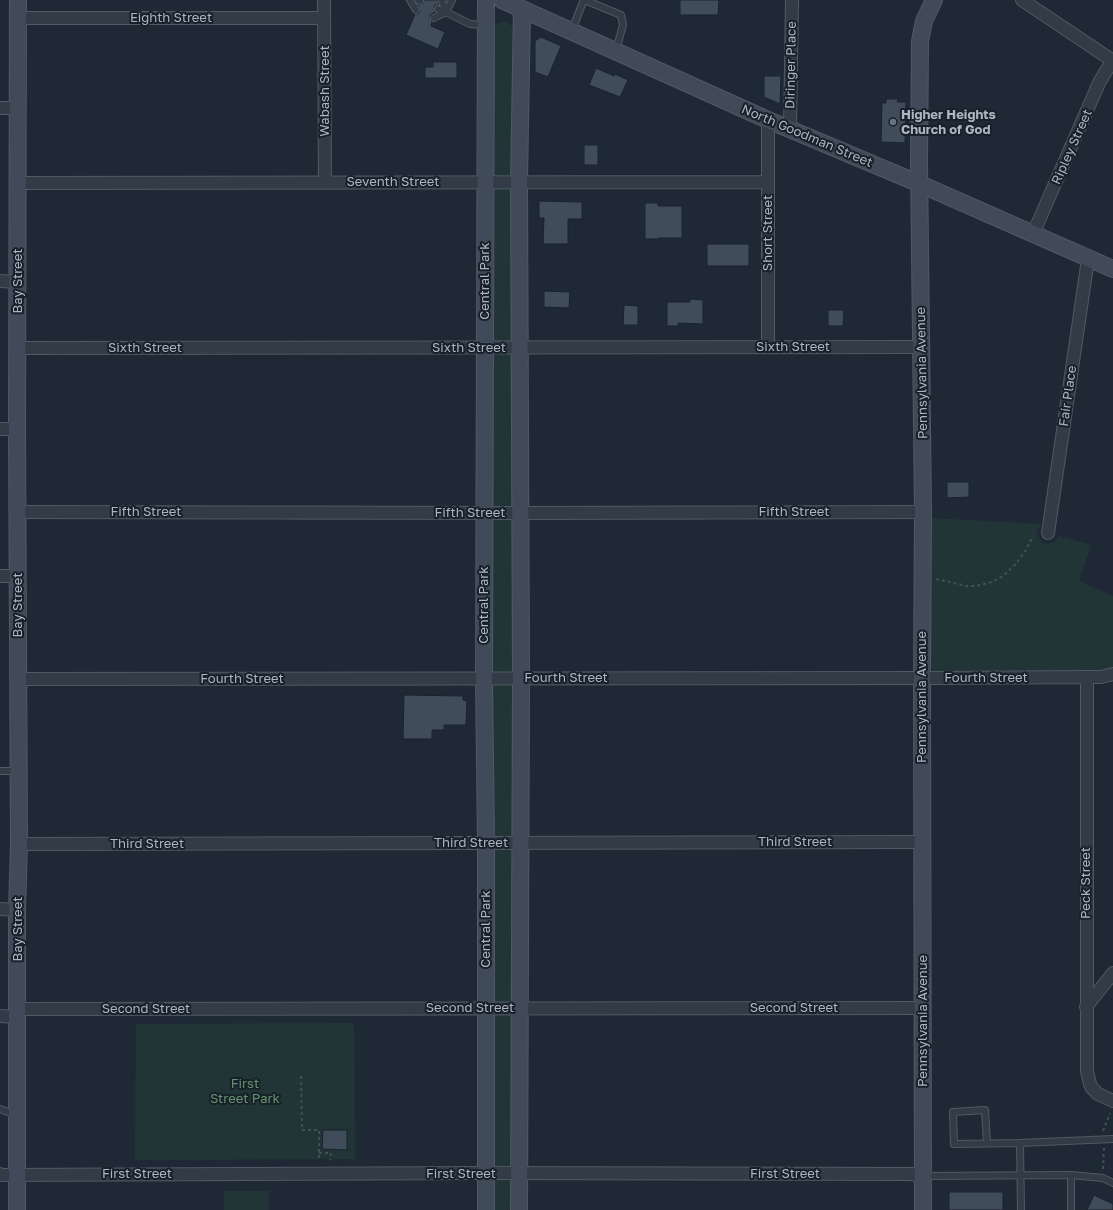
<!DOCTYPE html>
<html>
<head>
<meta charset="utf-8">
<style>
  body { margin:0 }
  canvas { display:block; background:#1f2935 }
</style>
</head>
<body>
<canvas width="1113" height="1210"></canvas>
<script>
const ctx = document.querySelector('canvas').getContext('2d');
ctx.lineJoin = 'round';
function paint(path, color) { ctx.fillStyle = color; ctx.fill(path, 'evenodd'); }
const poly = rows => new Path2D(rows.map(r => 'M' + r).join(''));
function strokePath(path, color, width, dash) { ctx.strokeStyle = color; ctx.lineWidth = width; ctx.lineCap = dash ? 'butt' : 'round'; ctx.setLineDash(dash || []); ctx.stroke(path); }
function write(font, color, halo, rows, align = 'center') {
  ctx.font = font + ' "Golos Text",sans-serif'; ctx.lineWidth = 4; ctx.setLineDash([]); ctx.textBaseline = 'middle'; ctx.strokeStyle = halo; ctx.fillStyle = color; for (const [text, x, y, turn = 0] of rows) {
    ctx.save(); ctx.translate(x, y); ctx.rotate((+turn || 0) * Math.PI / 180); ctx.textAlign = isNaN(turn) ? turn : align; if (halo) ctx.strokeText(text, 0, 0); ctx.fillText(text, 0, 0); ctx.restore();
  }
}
paint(poly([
  [502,22,508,23,514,28,513,1210,491,1210,490,31,496,24],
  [929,518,1041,524,1037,530,1037,534,1038,537,1043,543,1050,544,1054,542,1059,536,1091,545,1079,581,1113,596,1113,670,935,671,932,670,929,667],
  [354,1023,355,1159,135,1160,136,1024],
  [224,1191,269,1191,269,1210,224,1210]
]), '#213536');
const building = poly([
  [424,0,438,0,439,5,435,5,434,8,435,12,430,15,430,18,432,22,431,26,445,32,438,49,406,35,415,14,418,14,420,12,420,10,418,5,423,4,424,0],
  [680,0,719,0,718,15,680,15,680,0],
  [541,37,561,46,548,77,535,72,535,41,541,37],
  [433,62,457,62,457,78,425,78,425,67,433,67,433,62],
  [596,68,614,76,615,74,628,80,620,97,589,85,596,68],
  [764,76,781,76,780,104,764,97,764,76],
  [886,99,898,99,897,102,906,102,905,143,881,142,882,103,886,103,886,99],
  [584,145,598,145,598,165,584,165,584,145],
  [539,201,582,202,582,219,568,219,568,244,543,244,544,218,539,218,539,201],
  [645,203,658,203,658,206,682,206,682,238,658,238,658,239,645,239,645,203],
  [707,244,749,244,749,266,707,266,707,244],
  [544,291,570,292,569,308,544,307,544,291],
  [690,299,703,300,703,324,678,323,678,326,667,326,667,302,690,302,690,299],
  [624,305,638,306,638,325,623,325,624,305],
  [828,310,844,310,843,326,828,326,828,310],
  [947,482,969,482,969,497,947,498,947,482],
  [404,695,463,696,463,700,467,701,466,725,444,725,444,730,432,730,432,739,403,739,404,695],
  [323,1130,347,1130,347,1150,322,1149,323,1130],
  [949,1192,1003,1192,1003,1210,949,1210,949,1192],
  [1094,1195,1113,1204,1113,1210,1087,1210,1094,1195]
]);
paint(building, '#404c5a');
strokePath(building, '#1a222c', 1);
const lane = poly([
  [410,0,416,10],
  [418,0,420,1],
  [442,1,446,12,470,24,486,25],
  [446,12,452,0],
  [434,18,446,12,438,9],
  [572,30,583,2,587,1,621,15,623,25,616,50],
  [0,771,18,771],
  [0,1109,16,1115],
  [987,1143,985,1110,953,1112,954,1144,1020,1143,1113,1139],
  [1020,1143,1021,1210],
  [1071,1175,1071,1210],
  [924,1176,1071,1175,1103,1178,1113,1183]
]);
const street = poly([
  [324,0,325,182],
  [1022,0,1113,61],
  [18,18,324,18],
  [0,108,18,108],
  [790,129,792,0],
  [18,183,768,182],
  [1033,234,1099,83,1106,71,1113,61],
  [0,281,18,282],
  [768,347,768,120],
  [18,348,921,347],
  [0,429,17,429],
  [18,512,520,513,923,512],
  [1048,533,1088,259],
  [0,576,18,576],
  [1087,677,1087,1071,1090,1084,1092,1088,1098,1094,1113,1101],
  [18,679,930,678,1087,677,1101,677,1113,674],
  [19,844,922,842],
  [0,909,17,910],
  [1086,1007,1113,973],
  [18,1009,923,1008],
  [0,1016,18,1017],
  [0,1174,2,1175,485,1173,911,1174,922,1176]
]);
const secondary = poly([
  [502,0,768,120,920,184,1113,269],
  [17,1210,17,910,19,844,17,429,18,0],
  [486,1210,486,843,484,678,486,0],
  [519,1210,521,678,519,182,522,9],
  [923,1210,922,678,923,512,919,162,920,41,924,21,934,0]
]);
strokePath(lane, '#505964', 8);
strokePath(street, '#505964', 14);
strokePath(secondary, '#505964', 18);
strokePath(poly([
  [936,579,967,586,976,586,992,582,1003,576,1016,564,1026,550,1033,536],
  [301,1076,302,1130,319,1130,319,1160],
  [1103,1131,1110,1113],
  [319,1153,331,1153,330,1160],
  [1103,1169,1104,1148]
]), '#3e5254', 2, [3, 3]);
strokePath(lane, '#333b46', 6);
strokePath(street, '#333b46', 12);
strokePath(secondary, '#414a59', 16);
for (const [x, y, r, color] of [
  [893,122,4,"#6b7280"]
]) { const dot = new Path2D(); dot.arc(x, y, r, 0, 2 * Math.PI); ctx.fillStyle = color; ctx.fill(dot); strokePath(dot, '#18202a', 1.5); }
write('13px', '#acb6c3', '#18202a', [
  ["Eighth Street",171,18],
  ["Diringer Place",791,65,-89],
  ["Wabash Street",325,91,-90],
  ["North Goodman Street",807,136,23],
  ["Ripley Street",1072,147,-66],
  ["Seventh Street",393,182],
  ["Short Street",768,233,-90],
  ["Bay Street",18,281,-90],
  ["Central Park",485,281,-90],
  ["Sixth Street",793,347],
  ["Sixth Street",145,348],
  ["Sixth Street",469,348],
  ["Pennsylvania Avenue",922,373,-91],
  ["Fair Place",1068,396,-82],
  ["Fifth Street",146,512],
  ["Fifth Street",794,512],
  ["Fifth Street",470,513],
  ["Bay Street",18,605,-90],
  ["Central Park",484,605,-90],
  ["Fourth Street",566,678],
  ["Fourth Street",986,678],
  ["Fourth Street",242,679],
  ["Pennsylvania Avenue",922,697,-90],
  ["Third Street",795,842],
  ["Third Street",471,843],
  ["Third Street",147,844],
  ["Peck Street",1086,883,-90],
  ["Bay Street",18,929,-90],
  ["Central Park",486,929,-90],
  ["Second Street",470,1008],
  ["Second Street",794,1008],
  ["Second Street",146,1009],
  ["Pennsylvania Avenue",923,1021,-90],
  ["First Street",137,1174],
  ["First Street",461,1174],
  ["First Street",785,1174]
]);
write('bold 13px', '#acb6c3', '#18202a', [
  ["Higher Heights",901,115],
  ["Church of God",901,130]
], 'left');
write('13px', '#65936e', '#18202a', [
  ["First",245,1084],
  ["Street Park",245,1099]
]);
</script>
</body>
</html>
